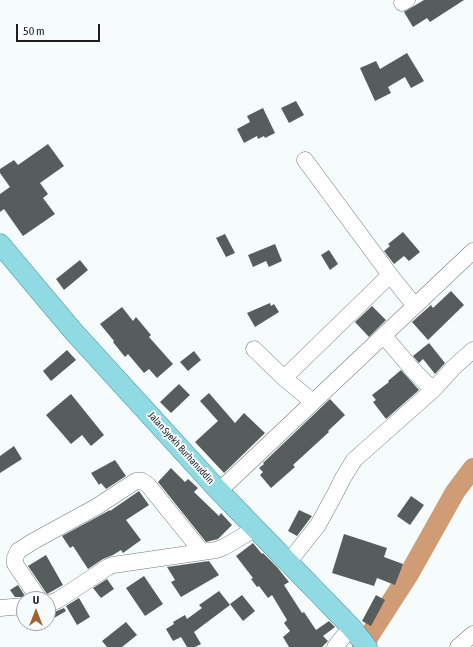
<!DOCTYPE html>
<html>
<head>
<meta charset="utf-8">
<style>
  body { margin:0 }
  #map { position:relative; width:473px; height:647px; overflow:hidden; background:#f6fbfb; font-family:"Asap Condensed",sans-serif }
  canvas { display:block }
  .north { position:absolute; left:16px; top:591px; width:40px; height:40px; box-sizing:border-box; background:#f6fbfb; border:1px solid #9fa3a3; border-radius:50%; rotate:0deg; font-size:11px; font-weight:700; line-height:16px; text-align:center; color:#1d1f1f }
  .north::after { content:''; display:block; margin:auto; width:14px; height:18px; background:#a1612a; clip-path:polygon(50% 0,100% 100%,50% 72%,0 100%) }
  .scale { position:absolute; left:16px; top:24px; width:84px; height:18px; box-sizing:border-box; border:2px solid #1d1f1f; border-top:0; padding-left:5px; font-size:12px; line-height:14px; white-space:nowrap; color:#1d1f1f; -webkit-text-stroke:3px #f6fbfb; paint-order:stroke }
</style>
</head>
<body>
<div id="map">
<canvas width="473" height="647"></canvas>
<div class="north">U</div>
<div class="scale">50 m</div>
</div>
<script>
const ctx = document.querySelector('canvas').getContext('2d');
ctx.lineJoin = 'round';
const poly = rows => new Path2D(rows.map(r => 'M' + r).join(''));
function strokePath(path, color, width, dash) { ctx.strokeStyle = color; ctx.lineWidth = width; ctx.lineCap = dash ? 'butt' : 'round'; ctx.setLineDash(dash || []); ctx.stroke(path); }
function paint(path, color) { ctx.fillStyle = color; ctx.fill(path, 'evenodd'); }
function write(font, color, halo, rows, align = 'center') {
  ctx.font = font + ' "Asap Condensed",sans-serif'; ctx.lineWidth = 4; ctx.setLineDash([]); ctx.textBaseline = 'middle'; ctx.strokeStyle = halo; ctx.fillStyle = color; for (const [text, x, y, turn = 0] of rows) {
    ctx.save(); ctx.translate(x, y); ctx.rotate((+turn || 0) * Math.PI / 180); ctx.textAlign = isNaN(turn) ? turn : align; if (halo) ctx.strokeText(text, 0, 0); ctx.fillText(text, 0, 0); ctx.restore();
  }
}
strokePath(poly([
  [362,647,409,574,455,492,473,468]
]), '#cf9c75', 20);
paint(poly([
  [424,0,464,0,430,22,427,18,413,27,404,12],
  [407,53,424,81,411,88,405,77,388,87,391,93,375,101,360,68,376,61,380,69],
  [296,101,304,115,289,123,281,108],
  [263,108,275,133,265,138,264,136,258,139,257,136,244,143,237,129,250,122,247,116],
  [48,144,64,166,40,183,48,194,43,198,55,214,23,236,4,209,0,212,0,194,10,187,0,173,0,169,14,160,18,165],
  [403,232,420,252,409,261,404,256,394,264,384,251,390,246,388,244],
  [225,234,235,253,226,257,216,238],
  [275,244,282,261,269,267,266,261,253,267,248,255],
  [329,250,338,264,330,270,321,255],
  [80,260,88,270,64,290,56,279],
  [451,291,464,305,428,340,412,322,431,305,433,308],
  [270,303,271,306,274,304,279,312,255,327,247,313],
  [372,306,386,320,369,337,355,322],
  [122,307,133,321,136,317,151,335,149,337,173,364,157,378,149,369,144,373,128,354,125,357,113,342,114,341,100,324],
  [429,343,445,363,435,374,423,359,419,363,413,356],
  [67,350,76,360,51,381,43,371],
  [194,351,201,360,188,371,180,362],
  [401,370,419,390,386,419,373,402,376,400,372,395,389,382,388,381],
  [179,384,190,395,171,413,160,402],
  [209,393,235,423,244,413,265,433,224,473,195,442,218,421,200,401],
  [71,394,104,435,91,446,82,435,71,444,46,415],
  [330,399,345,415,328,431,329,432,293,465,295,467,271,488,260,475,263,472,259,468,264,464,263,463],
  [14,446,22,459,0,473,0,456],
  [115,460,126,476,106,489,101,483,99,485,91,473],
  [171,468,185,482,188,479,198,488,194,492,219,516,221,513,232,525,218,539,206,542,158,482],
  [139,491,149,505,126,520,141,540,123,553,121,550,113,555,103,559,88,569,73,546,70,548,62,536,110,510,110,511],
  [411,496,424,505,410,525,397,516],
  [299,510,312,516,297,536,288,531],
  [344,534,387,548,384,557,403,564,395,585,377,578,374,586,332,573],
  [253,543,262,554,263,553,277,567,289,582,284,585,302,613,304,612,316,630,329,621,335,627,323,636,328,641,322,647,289,647,283,637,290,631,284,623,287,620,272,595,268,598,259,586,257,587,251,579,253,578,236,556],
  [46,555,63,585,47,594,28,566],
  [209,561,219,575,181,597,171,582,175,580,167,567],
  [144,576,163,604,145,616,126,588],
  [107,579,114,589,101,598,93,588],
  [18,585,25,596,24,597,15,597,10,590],
  [219,591,230,605,194,632,201,644,195,647,187,647,181,637,173,641,166,629,174,624,173,622,185,615,187,619,202,608,199,605],
  [242,595,255,611,243,621,230,604],
  [376,595,385,600,371,626,362,621],
  [79,598,90,617,77,625,66,606],
  [64,608,66,611,54,618,52,613],
  [126,622,137,635,122,647,107,647,102,641]
]), '#575c5c');
const minor = poly([
  [402,3,407,0],
  [305,160,390,275,415,306],
  [384,336,413,370,433,390],
  [254,349,284,378,313,402],
  [284,378,390,275],
  [219,491,473,251],
  [288,563,318,525,335,494,343,478,354,460,433,390,454,367,473,350],
  [39,599,15,564,15,558,18,551,32,542,96,507,136,481,142,481,148,485,202,552],
  [48,604,58,600,108,567,113,565,216,550,224,547,255,529],
  [0,608,24,606],
  [335,647,351,627],
  [458,647,473,634]
]);
const major = poly([
  [0,244,73,331,219,491,351,627,367,647]
]);
strokePath(minor, '#737878', 17);
strokePath(major, '#388992', 21);
strokePath(minor, '#fff', 16);
strokePath(major, '#90dae3', 20);
write('10px', '#1d1f1f', '#f6fbfb', [
  ["Jalan Syekh Burhanuddin",181,448,48]
]);
</script>
</body>
</html>
